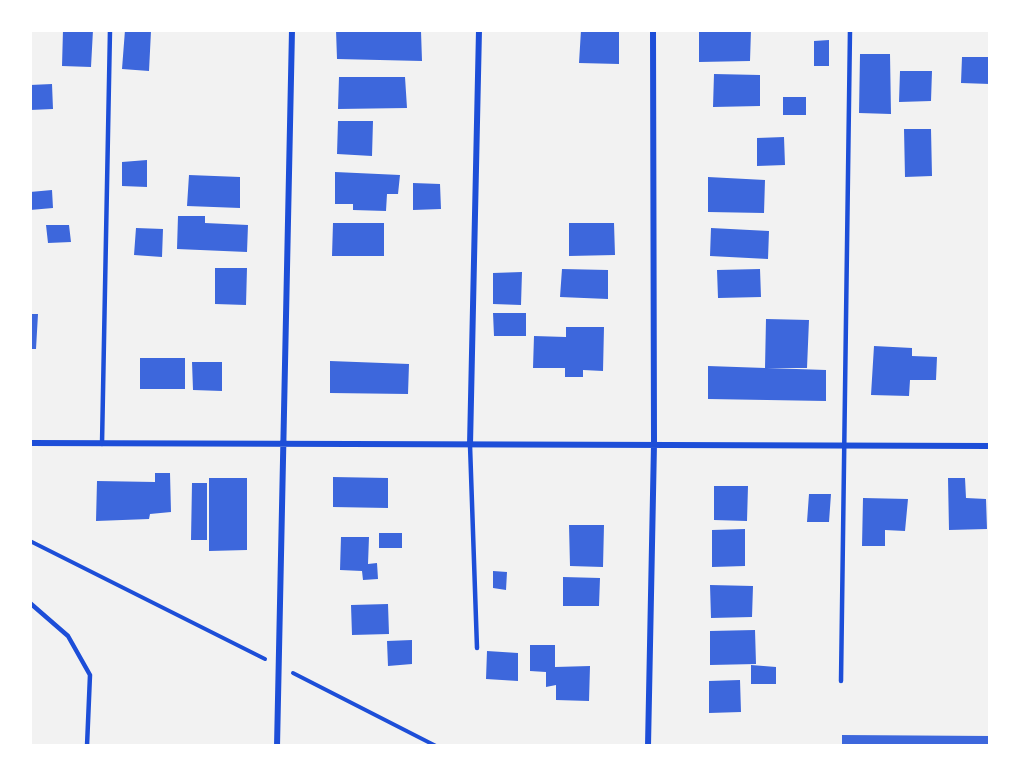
<!DOCTYPE html>
<html>
<head>
<meta charset="utf-8">
<style>
  body { margin:0 }
  #map { position:relative; width:1020px; height:776px; overflow:hidden; background:#f2f2f2; font-family:"Fira Sans Condensed",sans-serif }
  canvas { display:block }
  .frame { position:absolute; inset:0; border:32px solid #fff; pointer-events:none }
</style>
</head>
<body>
<div id="map">
<canvas width="1020" height="776"></canvas>
<div class="frame"></div>
</div>
<script>
const ctx = document.querySelector('canvas').getContext('2d');
ctx.lineJoin = 'round';
function paint(path, color) { ctx.fillStyle = color; ctx.fill(path, 'evenodd'); }
const poly = rows => new Path2D(rows.map(r => 'M' + r).join(''));
function strokePath(path, color, width, dash) { ctx.strokeStyle = color; ctx.lineWidth = width; ctx.lineCap = dash ? 'butt' : 'round'; ctx.setLineDash(dash || []); ctx.stroke(path); }
paint(poly([
  [63,30,93,30,91,67,62,66],
  [125,30,151,31,149,71,122,69],
  [336,30,421,31,422,61,337,59],
  [581,30,619,31,619,64,579,63],
  [699,30,751,30,750,61,699,62],
  [829,40,829,66,814,66,814,41],
  [860,54,890,54,891,114,859,113],
  [962,57,990,57,990,84,961,83],
  [900,71,932,71,931,101,899,102],
  [714,74,760,75,760,106,713,107],
  [339,77,405,77,407,108,338,109],
  [52,84,53,109,30,110,30,85],
  [783,97,806,97,806,115,783,115],
  [338,121,373,121,372,156,337,154],
  [904,129,931,129,932,176,905,177],
  [784,137,785,165,757,166,757,138],
  [147,160,147,187,122,186,122,162],
  [335,172,400,175,398,194,387,194,386,211,353,210,353,204,335,204],
  [189,175,240,177,240,208,187,206],
  [708,177,765,180,764,213,708,212],
  [413,183,440,184,441,209,413,210],
  [52,190,53,208,30,210,30,192],
  [178,216,205,216,205,223,248,225,247,252,177,249],
  [333,223,384,223,384,256,332,256],
  [569,223,614,223,615,255,569,256],
  [46,225,69,225,71,242,48,243],
  [136,228,163,229,162,257,134,255],
  [711,228,769,231,768,259,710,256],
  [215,268,247,268,246,305,215,304],
  [562,269,608,270,608,299,560,297],
  [760,269,761,297,718,298,717,270],
  [522,272,521,305,493,304,493,273],
  [493,313,526,313,526,336,494,336],
  [30,314,38,314,36,349,30,349],
  [766,319,809,320,807,368,767,368,826,370,826,401,708,399,708,366,765,368],
  [566,327,604,327,603,371,583,370,583,377,565,377,565,368,533,368,534,336,566,337],
  [874,346,912,348,912,356,937,357,936,380,910,380,909,396,871,395],
  [140,358,185,358,185,389,140,389],
  [330,361,409,364,408,394,330,393],
  [192,362,222,362,222,391,193,390],
  [155,473,170,473,171,512,150,514,149,519,96,521,97,481,155,482],
  [333,477,388,478,388,508,333,507],
  [209,478,247,478,247,550,209,551],
  [948,478,965,478,966,498,986,499,987,529,949,530],
  [192,483,207,483,207,540,191,540],
  [714,486,748,486,747,521,714,520],
  [809,494,831,494,829,522,807,522],
  [863,498,908,499,905,531,885,530,885,546,862,546],
  [569,525,604,525,603,567,570,566],
  [745,529,745,566,712,567,712,530],
  [379,533,402,533,402,548,379,548],
  [341,537,369,537,368,564,377,563,378,579,363,580,362,571,340,570],
  [493,571,507,572,506,590,493,588],
  [563,577,600,578,599,606,563,606],
  [710,585,753,586,752,617,711,618],
  [388,604,389,634,352,635,351,605],
  [755,630,756,664,710,665,710,631],
  [412,640,412,664,388,666,387,641],
  [530,645,555,645,555,667,590,666,589,701,556,700,556,685,546,687,546,672,530,671],
  [487,651,518,653,518,681,486,679],
  [751,665,776,667,776,684,751,684],
  [740,680,741,712,709,713,709,681],
  [842,735,990,736,990,746,842,746]
]), '#3d67dc');
strokePath(poly([
  [30,541,265,659],
  [293,673,436,746]
]), '#1d4ed8', 4);
strokePath(poly([
  [102,444,110,30],
  [470,445,477,648],
  [30,603,68,636,90,675,87,746],
  [841,681,850,30]
]), '#1d4ed8', 4.5);
strokePath(poly([
  [30,443,990,446],
  [470,445,479,30],
  [277,746,292,30],
  [648,746,654,444,653,30]
]), '#1d4ed8', 6);
</script>
</body>
</html>
